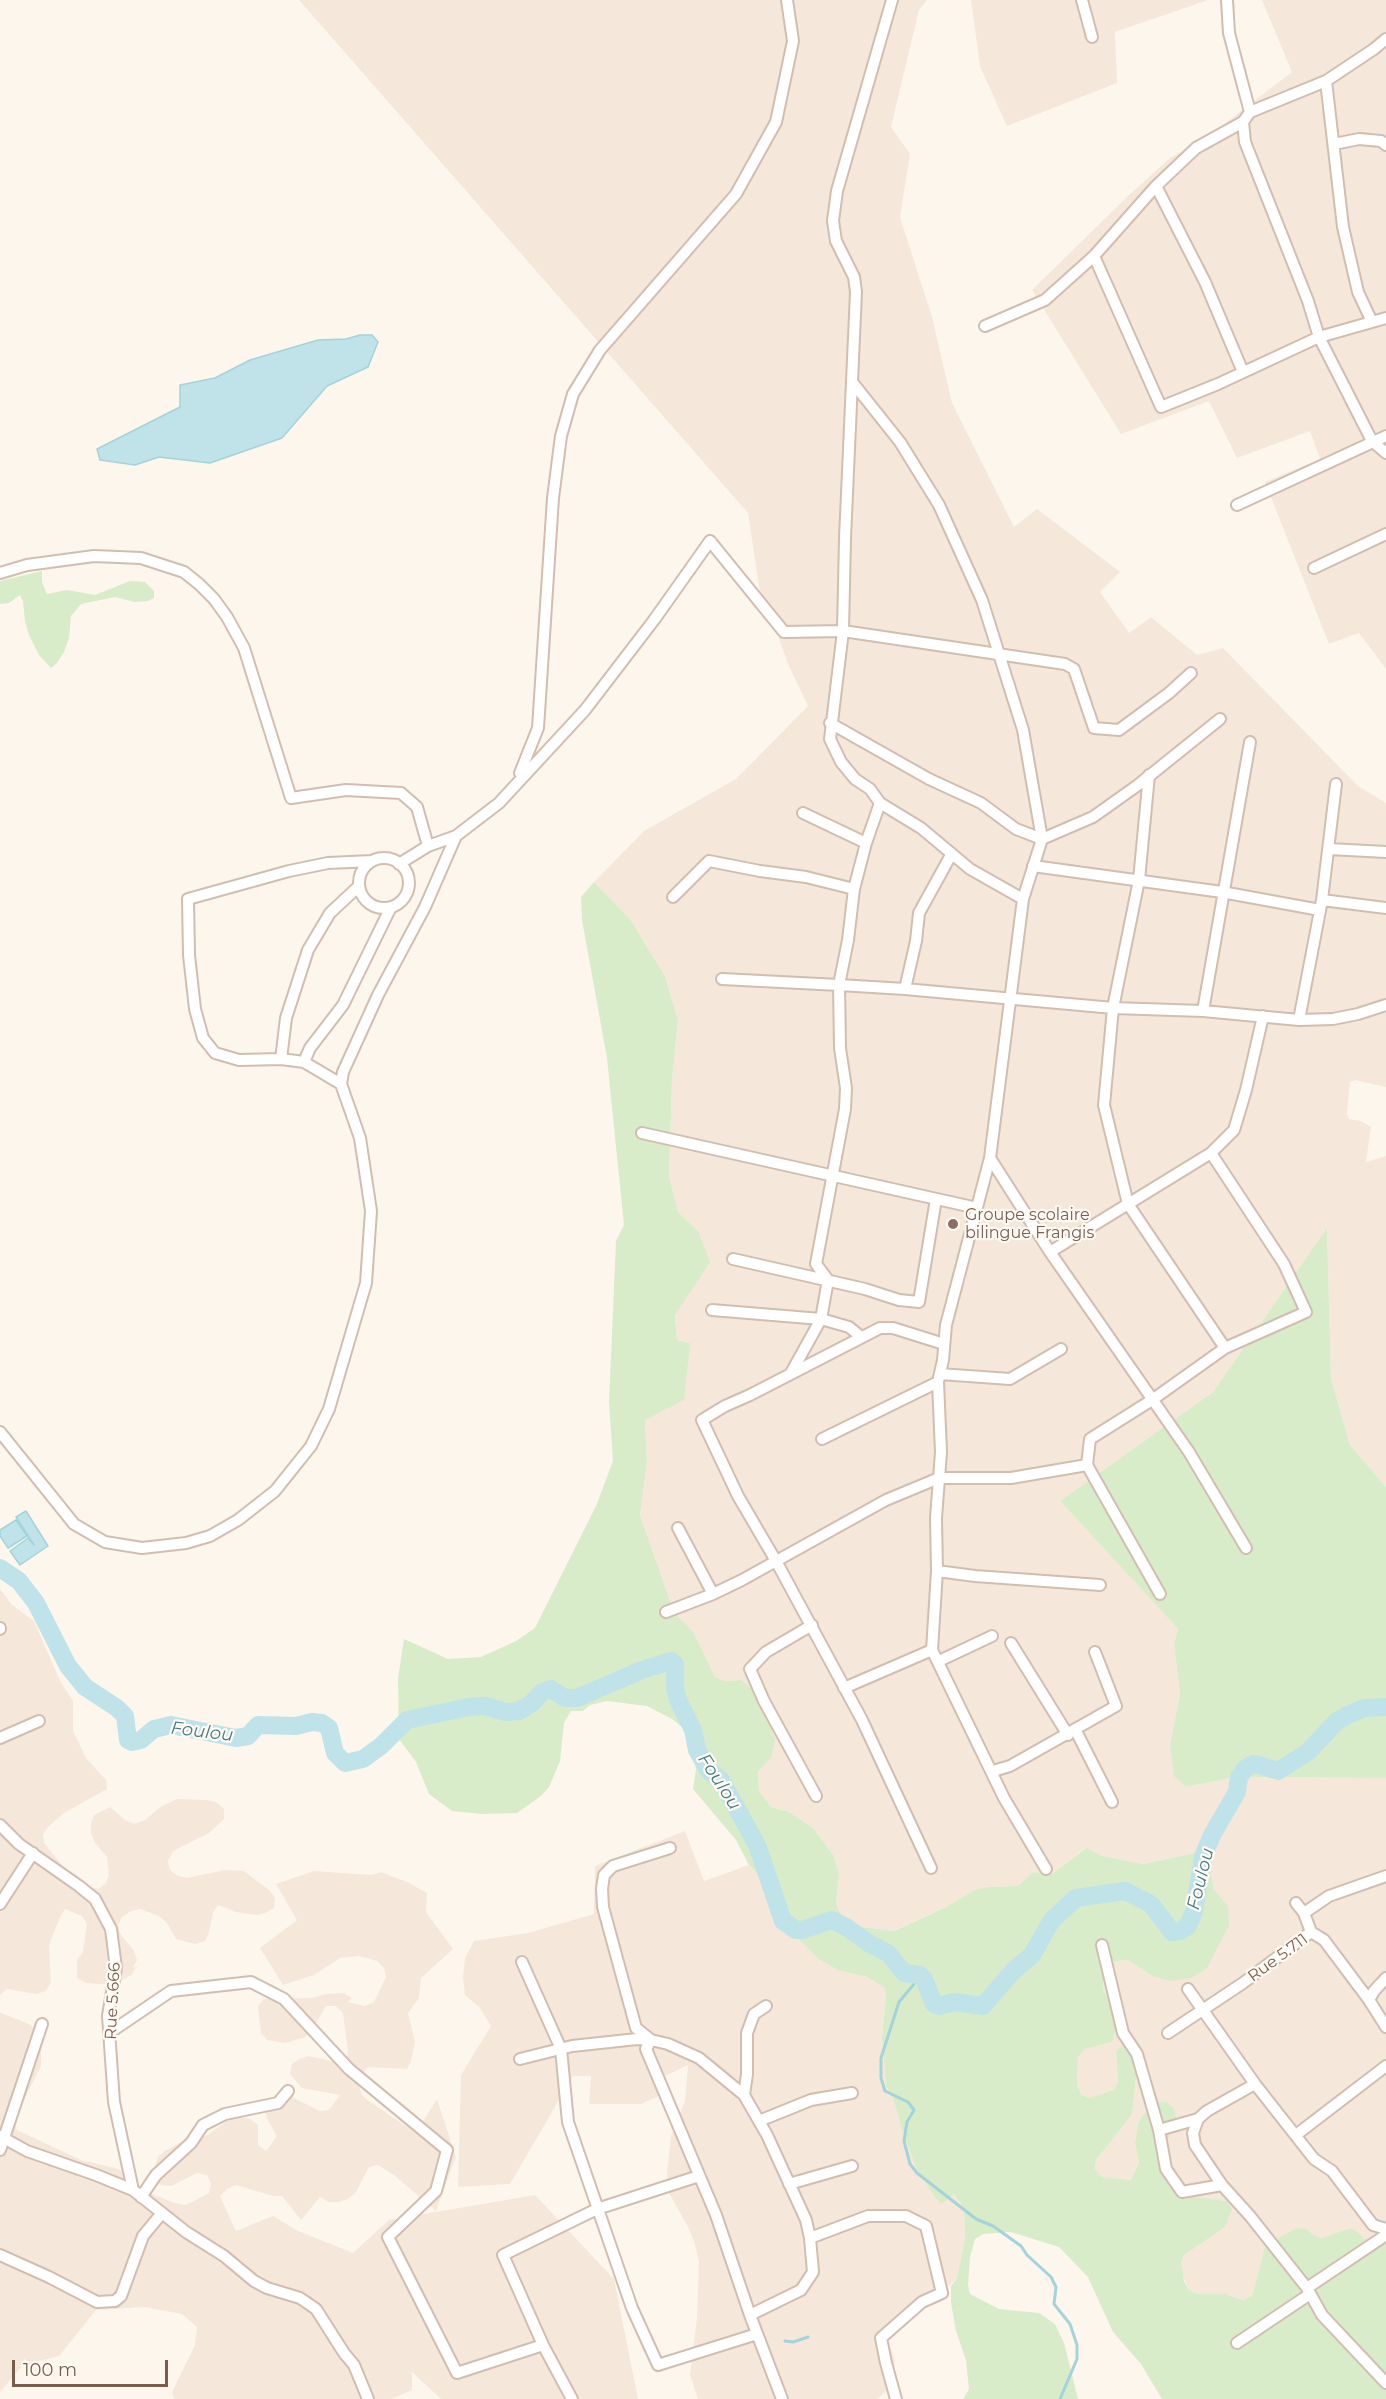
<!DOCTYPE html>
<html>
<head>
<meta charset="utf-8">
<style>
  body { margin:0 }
  #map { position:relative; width:1386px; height:2399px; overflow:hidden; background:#fdf6ec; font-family:Montserrat,sans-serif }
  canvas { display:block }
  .scale { position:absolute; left:12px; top:2360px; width:156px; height:27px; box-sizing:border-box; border:3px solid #7a5c4d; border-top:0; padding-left:8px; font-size:18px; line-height:21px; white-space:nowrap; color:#7a5c4d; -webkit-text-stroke:4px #fffaf3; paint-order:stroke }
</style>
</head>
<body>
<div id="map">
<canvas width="1386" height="2399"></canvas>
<div class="scale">100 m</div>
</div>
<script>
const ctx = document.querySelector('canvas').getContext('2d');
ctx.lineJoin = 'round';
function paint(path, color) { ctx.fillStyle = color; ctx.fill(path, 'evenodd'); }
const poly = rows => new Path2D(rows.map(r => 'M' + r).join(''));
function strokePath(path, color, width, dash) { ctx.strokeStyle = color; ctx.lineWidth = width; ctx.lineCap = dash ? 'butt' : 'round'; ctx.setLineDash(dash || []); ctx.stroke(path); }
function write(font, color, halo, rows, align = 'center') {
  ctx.font = font + ' Montserrat,sans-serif'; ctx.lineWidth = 4.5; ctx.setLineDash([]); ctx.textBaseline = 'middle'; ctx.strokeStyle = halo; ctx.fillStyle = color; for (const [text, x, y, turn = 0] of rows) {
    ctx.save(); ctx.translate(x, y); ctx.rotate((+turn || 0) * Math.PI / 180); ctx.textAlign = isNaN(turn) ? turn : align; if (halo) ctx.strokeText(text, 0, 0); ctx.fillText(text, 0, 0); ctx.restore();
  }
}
paint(poly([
  [299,0,927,0,919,10,891,127,910,154,900,217,932,317,952,403,1014,527,1037,509,1120,572,1100,592,1129,633,1151,617,1197,655,1223,648,1358,786,1386,803,1386,1087,1355,1080,1350,1082,1347,1114,1349,1119,1361,1121,1371,1127,1366,1162,1386,1156,1386,1487,1350,1445,1331,1378,1327,1229,1213,1392,1060,1501,1178,1629,1174,1644,1180,1694,1170,1744,1186,1787,1236,1777,1386,1778,1386,2237,1373,2240,1364,2239,1358,2232,1350,2228,1322,2238,1313,2235,1265,2248,1252,2296,1243,2300,1226,2294,1198,2294,1189,2290,1181,2272,1181,2263,1184,2254,1225,2227,1226,2201,1188,2197,1172,2186,1161,2172,1158,2102,1143,2115,1138,2123,1135,2143,1139,2163,1131,2180,1102,2177,1095,2169,1096,2160,1132,2115,1137,2069,1123,2045,1116,2051,1118,2081,1114,2090,1089,2098,1081,2094,1077,2085,1078,2057,1085,2049,1112,2042,1116,2014,1103,1989,1104,1970,1109,1962,1128,1960,1152,1976,1228,1906,1214,1889,1208,1859,1214,1849,1143,1864,1103,1856,1085,1848,1052,1874,1033,1872,1018,1886,987,1887,972,1891,946,1907,893,1931,854,1926,840,1912,836,1903,839,1874,834,1856,813,1828,789,1812,771,1807,759,1791,758,1772,771,1758,741,1680,724,1681,715,1677,694,1633,674,1612,640,1515,647,1462,645,1420,690,1343,677,1340,675,1314,709,1261,699,1232,678,1212,669,1176,672,1080,678,1020,665,976,630,919,594,882,644,831,736,779,808,706,788,664,773,621,763,613,748,513],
  [971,0,1208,0,1115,32,1117,83,1007,126,980,66],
  [1262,0,1386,0,1386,669,1359,633,1329,644,1265,482,1320,459,1310,431,1237,458,1209,401,1121,434,1032,290,1128,196,1170,158,1211,134,1292,72],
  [0,1589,12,1605,34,1621,60,1681,73,1701,73,1731,86,1758,106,1780,107,1789,64,1813,49,1826,43,1834,44,1843,79,1886,99,1889,106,1883,109,1875,107,1857,95,1843,91,1833,91,1824,94,1815,110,1807,125,1820,134,1824,145,1820,160,1807,177,1799,207,1800,216,1802,224,1809,224,1819,209,1833,173,1851,168,1861,170,1870,178,1876,187,1878,225,1870,244,1871,269,1890,275,1898,274,1908,265,1913,256,1915,236,1912,218,1905,213,1913,209,1932,205,1941,195,1944,176,1939,167,1923,159,1916,140,1909,131,1911,122,1917,118,1926,121,1935,134,1951,137,1960,133,1968,137,1966,131,1975,114,1985,86,1983,77,1978,77,1960,83,1952,87,1924,82,1916,65,1909,60,1917,49,1945,51,1983,46,1991,36,1994,7,1989,0,1995],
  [685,1831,704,1881,749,1865,780,1898,781,1917,838,1970,867,1977,884,1986,886,1996,882,2038,886,2086,893,2098,902,2130,916,2168,934,2196,941,2203,954,2193,964,2209,965,2238,957,2278,935,2299,886,2333,895,2361,893,2380,888,2390,877,2399,698,2399,690,2375,697,2318,699,2262,695,2244,688,2227,668,2191,667,2173,671,2136,685,2101,688,2065,663,2077,659,2096,641,2104,589,2104,591,2076,573,2076,510,2184,458,2187,461,2075,491,2026,480,2008,465,1995,463,1977,465,1958,474,1941,528,1933,594,1914,595,1866],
  [314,1871,372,1875,381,1872,407,1882,427,1893,426,1912,453,1949,421,1978,419,1998,408,2013,415,2042,411,2061,407,2069,368,2067,361,2076,359,2086,362,2095,369,2101,416,2133,437,2099,456,2157,436,2211,394,2175,378,2165,369,2167,356,2192,348,2199,339,2202,329,2202,320,2197,301,2220,282,2196,273,2196,236,2185,227,2189,220,2196,236,2231,273,2216,298,2231,353,2253,389,2220,535,2195,614,2279,638,2399,441,2399,412,2372,412,2390,391,2399,174,2399,172,2392,195,2345,197,2327,182,2314,144,2307,96,2310,59,2356,23,2365,0,2392,0,2011,1,2013,29,2024,37,2030,41,2045,41,2066,13,2121,17,2130,81,2160,119,2169,139,2189,175,2203,184,2205,192,2202,209,2193,211,2184,207,2175,197,2173,171,2186,161,2185,154,2178,156,2175,155,2166,158,2157,165,2151,181,2142,208,2135,232,2117,241,2117,250,2119,258,2125,258,2145,266,2151,277,2136,267,2119,265,2110,267,2101,288,2091,294,2098,320,2111,329,2110,340,2095,302,2088,290,2074,292,2064,299,2059,308,2056,337,2062,346,2060,348,2051,343,2013,336,2006,326,2006,311,2032,303,2038,285,2043,267,2040,261,2033,258,2006,264,1999,312,1998,326,1994,344,1993,352,1998,348,2002,365,2006,374,2002,386,1977,384,1968,377,1961,359,1956,340,1958,314,1975,283,1985,260,1948,297,1920,276,1884]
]), '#f5e8da');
paint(poly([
  [42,571,42,582,47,594,67,590,95,595,130,581,145,582,154,591,154,598,148,601,135,602,115,597,81,604,71,616,69,638,64,652,57,663,51,668,39,655,29,635,25,621,23,601,20,595,9,603,0,604,0,581],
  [594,882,630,919,665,976,678,1020,672,1080,669,1176,678,1212,699,1232,710,1262,675,1315,677,1340,690,1343,684,1400,645,1420,647,1462,640,1515,674,1612,694,1633,715,1677,724,1681,741,1680,759,1694,775,1740,771,1758,758,1772,759,1791,771,1807,789,1812,813,1828,834,1856,839,1874,836,1903,840,1912,854,1926,894,1931,946,1907,972,1891,987,1887,1018,1886,1033,1872,1052,1874,1086,1848,1103,1856,1143,1864,1214,1849,1208,1859,1214,1889,1228,1906,1229,1925,1207,1968,1191,1978,1171,1981,1152,1976,1128,1960,1109,1962,1104,1970,1103,1989,1116,2014,1115,2033,1112,2042,1085,2049,1078,2057,1077,2085,1081,2094,1089,2098,1114,2090,1118,2081,1116,2051,1124,2044,1137,2069,1132,2115,1096,2160,1095,2169,1102,2177,1131,2180,1139,2163,1135,2143,1138,2123,1143,2115,1158,2102,1167,2102,1174,2109,1176,2118,1175,2127,1159,2153,1161,2172,1172,2186,1188,2196,1226,2201,1232,2209,1225,2227,1184,2255,1181,2263,1184,2281,1189,2290,1198,2294,1226,2294,1243,2300,1252,2296,1265,2247,1274,2245,1280,2237,1297,2228,1307,2229,1313,2235,1322,2238,1350,2228,1358,2232,1364,2239,1386,2237,1386,2399,1162,2399,1141,2364,1113,2332,1088,2277,1059,2247,1011,2232,983,2234,975,2239,970,2257,968,2285,970,2294,999,2309,1039,2313,1055,2324,1064,2343,1078,2399,963,2399,969,2389,966,2360,956,2331,951,2303,951,2286,957,2278,965,2238,964,2209,954,2194,941,2204,934,2196,916,2168,902,2130,893,2098,886,2086,882,2038,886,1996,884,1987,867,1977,838,1970,820,1960,789,1930,781,1917,780,1897,749,1865,736,1840,693,1789,696,1769,688,1732,672,1719,647,1706,607,1701,590,1705,583,1711,571,1711,564,1723,560,1761,549,1787,541,1796,517,1813,483,1814,452,1811,429,1794,416,1762,399,1739,398,1678,404,1639,448,1659,481,1657,516,1641,535,1628,596,1506,613,1461,609,1402,616,1241,624,1225,607,1058,582,920,581,897],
  [1327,1228,1331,1378,1350,1445,1386,1487,1386,1778,1236,1777,1186,1787,1174,1776,1170,1744,1180,1694,1174,1644,1178,1629,1060,1501,1213,1392]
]), '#d8ecc9');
const water = poly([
  [360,335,372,335,378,342,368,367,327,386,282,438,210,463,159,457,135,465,100,460,97,449,180,407,180,385,215,378,250,360,318,340,346,339,360,335],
  [26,1511,48,1546,20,1565,10,1551,28,1538,34,1545,16,1517,26,1511],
  [16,1520,27,1536,8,1548,0,1536,0,1530,16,1520]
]);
paint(water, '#bfe3e8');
strokePath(water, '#a5d3da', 1.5);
strokePath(poly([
  [913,1974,914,1984,899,2002,881,2058,881,2078,885,2091,908,2102,914,2110,907,2122,904,2141,910,2164,917,2173,976,2219,993,2226,1021,2246,1027,2255,1051,2277,1056,2287,1054,2304,1070,2324,1077,2345,1077,2359,1060,2399],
  [785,2341,793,2342,808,2337]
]), '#a5d3da', 3);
strokePath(poly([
  [0,1568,19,1581,36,1603,68,1666,85,1687,117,1708,125,1716,128,1740,132,1742,141,1740,154,1729,171,1725,236,1738,248,1736,258,1725,296,1726,312,1722,322,1723,329,1728,335,1753,345,1763,363,1759,381,1746,407,1720,469,1707,485,1706,506,1712,519,1711,532,1703,542,1692,551,1689,565,1698,577,1698,642,1670,671,1661,675,1664,675,1689,678,1700,693,1730,697,1750,709,1771,721,1780,757,1845,783,1921,796,1930,802,1930,832,1920,846,1927,870,1944,888,1953,904,1973,920,1975,924,1979,934,2004,939,2006,954,2002,983,2006,1013,1971,1032,1955,1052,1920,1076,1898,1125,1891,1151,1904,1172,1932,1180,1931,1188,1926,1194,1911,1203,1857,1212,1835,1237,1792,1239,1777,1246,1768,1253,1764,1259,1765,1278,1771,1308,1752,1337,1721,1348,1715,1364,1708,1386,1707]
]), '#bfe3e8', 18);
const street = poly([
  [1082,0,1092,37],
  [1227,0,1229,33,1250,112,1326,81],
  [1250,112,1243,122,1245,142,1308,301,1319,337,1372,441,1386,453],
  [1334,144,1359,139,1381,141,1386,145],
  [1156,186,1205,282,1243,372],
  [1094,256,1161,407,1218,384,1319,337,1386,318],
  [1372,322,1358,292,1343,227,1326,81,1374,49,1386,39],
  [985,326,1045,300,1094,256,1156,186,1196,148,1243,122],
  [853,383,900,442,939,505,982,600,1023,730,1042,839],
  [1237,505,1386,436],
  [1314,568,1386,534],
  [0,573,27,565,94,556,141,558,184,572,199,584,214,599,227,617,244,648,291,798,346,790,401,793,417,807,428,846],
  [830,723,929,779,981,803,1016,829,1042,839],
  [520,773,538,728,553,498,561,436,573,394,600,350,736,194,776,122,793,41,787,0],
  [1149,775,1139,880,1113,1008,1104,1105,1128,1204,1225,1348],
  [880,803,921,828,970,869,1023,899],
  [803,813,866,843],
  [1329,849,1386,852],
  '359 883a25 25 0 1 1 50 0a25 25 0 1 1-50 0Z',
  [399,864,428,846,456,836,499,803,585,710,654,620,710,541,784,632,843,631,845,538,856,292,854,277,836,241,833,221,837,191,892,0],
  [1033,866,1222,892,1320,910],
  [673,897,709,861,760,871,806,877,854,889],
  [1322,900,1386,908],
  [722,979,839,985,848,940,854,889,866,843,880,803,870,789,855,779,841,762,830,739,843,631,1065,664,1074,669,1094,728,1119,730,1169,693,1191,673],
  [905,989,916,941,919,913,951,855],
  [1203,1011,1250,742],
  [1299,1020,1322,900,1336,784],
  [281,1059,286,1018,308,950,330,913,359,886],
  [304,1062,310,1048,343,1005,391,907],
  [341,1084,304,1062,281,1059,239,1060,215,1053,203,1038,195,1009,189,955,188,899,289,871,328,863,372,861],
  [642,1133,977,1208],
  [990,1158,1050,1252,1189,1452,1246,1548],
  [1050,1252,1211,1153,1234,1130,1246,1090,1263,1016],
  [733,1259,865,1289,899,1300,919,1302,936,1199],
  [712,1310,821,1319,849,1327,860,1336],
  [791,1373,821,1319,828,1280,816,1264,845,1109,846,1088,840,1048,839,985,905,989,1113,1008,1203,1011,1299,1020,1333,1019,1358,1014,1386,1005],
  [940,1374,1010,1379,1061,1349],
  [0,1432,74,1524,105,1542,142,1548,186,1543,210,1536,238,1520,275,1491,311,1446,329,1409,366,1283,371,1211,360,1138,341,1084,343,1072,378,995,425,907,456,836],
  [822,1439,938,1382],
  [1087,1465,1090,1439,1152,1400,1225,1348,1306,1312,1284,1264,1211,1153],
  [678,1528,713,1594,742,1580,886,1500,939,1478,1011,1478,1087,1465,1160,1594],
  [937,1571,975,1576,1100,1585],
  [666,1612,713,1594],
  [812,1625,766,1652,750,1669,764,1701,816,1796],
  [0,1629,0,1628],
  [1011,1643,1068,1735],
  [939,1661,992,1636],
  [844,1688,932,1650],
  [1076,1731,1112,1802],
  [0,1738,39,1721],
  [993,1771,1010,1766,1116,1706,1095,1652],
  [0,1825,19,1844,79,1886,95,1899,111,1929,116,1968,108,2016,114,2102,133,2190,186,2232,224,2256,254,2281,267,2288,300,2298,316,2309,344,2353,354,2365,368,2399],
  [670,1848,613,1866,604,1875,602,1889,603,1907,636,2028,651,2040,646,2049,716,2215,750,2315,782,2399],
  [931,1868,862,1720,776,1561,738,1496,702,1420,725,1406,750,1395,880,1328,893,1328,944,1344],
  [1046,1869,1004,1798,932,1650,937,1571,936,1518,941,1452,938,1382,943,1360,946,1325,990,1158,1023,899,1042,839,1093,817,1138,785,1220,719],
  [1296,1903,1304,1913,1311,1932],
  [0,1904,33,1853],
  [1304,1913,1329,1896,1386,1876],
  [1102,1945,1123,2033,1137,2054,1159,2130,1166,2169,1182,2192,1222,2185],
  [522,1962,561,2049,568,2122,632,2308,658,2365,757,2334],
  [1188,1989,1255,2084,1314,2159,1332,2171,1373,2225,1386,2229],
  [1369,2000,1374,1991,1386,1978],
  [109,2033,171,1991,251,1982,284,1999,349,2069,447,2150,436,2191,388,2237,457,2373,543,2345],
  [1168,2033,1243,1983,1311,1932,1324,1940,1369,2000,1386,2027],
  [520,2059,572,2046,637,2039,651,2040,668,2044,699,2058,744,2095,767,2135,806,2220,810,2238,813,2272,801,2290,750,2315],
  [1255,2084,1207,2111,1198,2119,1193,2133,1195,2145,1222,2185,1250,2216,1307,2288,1322,2315,1386,2383],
  [744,2095,747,2074,747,2033,754,2014,766,2006],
  [759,2121,811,2100,852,2093],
  [1159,2130,1198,2119],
  [1296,2135,1386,2066],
  [0,2136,27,2151,96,2175,133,2190],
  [0,2150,42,2024],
  [789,2184,852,2166],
  [141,2197,156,2175,191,2143,203,2125,225,2114,278,2103,288,2091],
  [810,2238,868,2216,906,2216,926,2226,942,2293,922,2302,881,2338,886,2363,896,2399],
  [0,2255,49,2277,97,2302,115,2301,121,2296,143,2236,162,2213],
  [1307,2288,1386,2235],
  [1237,2343,1310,2294],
  [572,2399,543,2345,503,2255,597,2209,699,2176]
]);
strokePath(street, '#d1beb0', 14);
strokePath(street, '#fff', 10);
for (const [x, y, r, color] of [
  [953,1224,6,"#8d6e63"]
]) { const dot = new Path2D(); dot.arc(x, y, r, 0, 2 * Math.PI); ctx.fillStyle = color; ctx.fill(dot); strokePath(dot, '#fffaf3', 2); }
write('16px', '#785e54', '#fffaf3', [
  ["Groupe scolaire",965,1215],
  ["bilingue Frangis",965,1233]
], 'left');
write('16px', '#7a5c4d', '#fffaf3', [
  ["Rue 5.711",1278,1958,-36],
  ["Rue 5.666",113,2001,-87]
]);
write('italic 18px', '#437c86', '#fffaf3', [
  ["Foulou",202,1732,7],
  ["Foulou",719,1782,57],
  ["Foulou",1201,1879,-76]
]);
</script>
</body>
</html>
